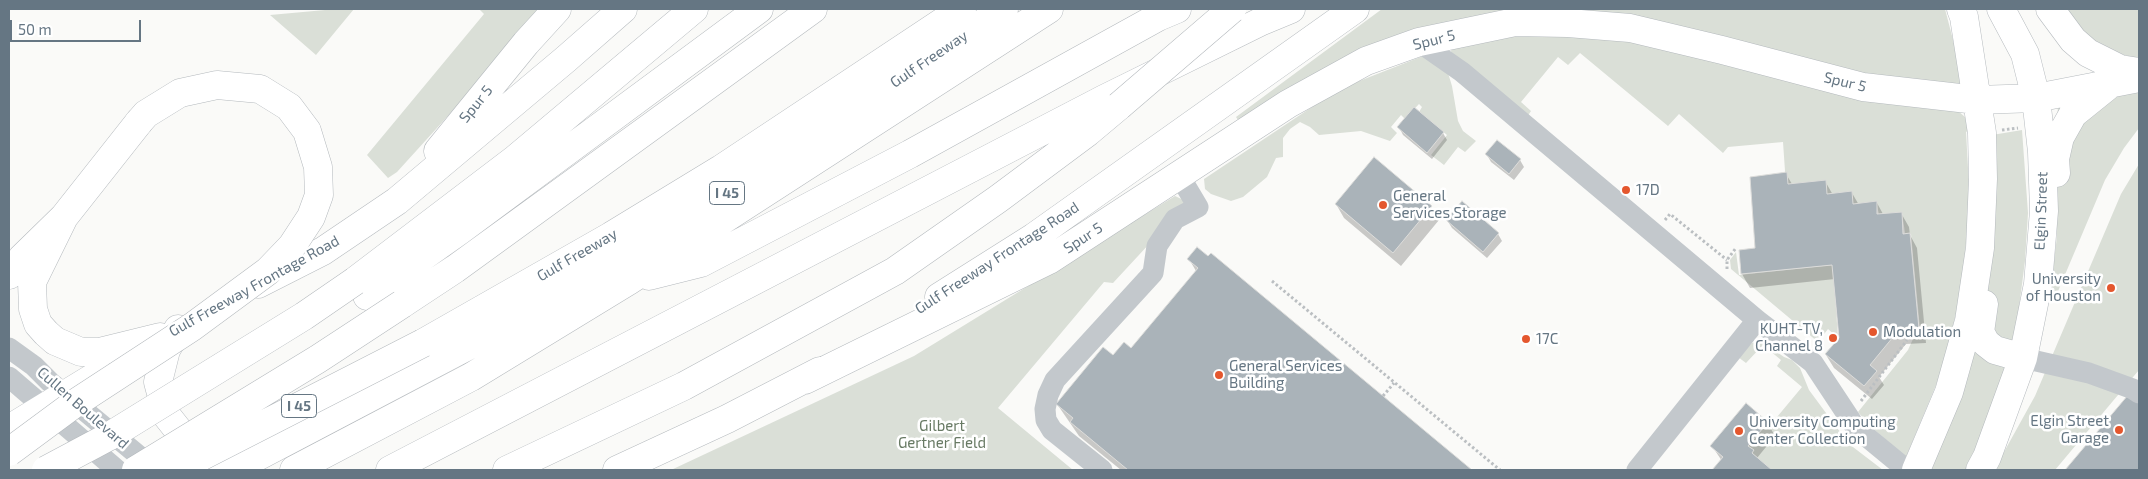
<!DOCTYPE html>
<html>
<head>
<meta charset="utf-8">
<style>
  body { margin:0 }
  #map { position:relative; width:2148px; height:479px; overflow:hidden; background:#fafaf8; font-family:"Exo 2",sans-serif }
  canvas { display:block }
  .frame { position:absolute; inset:0; border:10px solid #657683; pointer-events:none }
  .scale { position:absolute; left:10px; top:20px; width:131px; height:22px; box-sizing:border-box; border:2px solid #657683; border-top:0; padding-left:6px; font-size:15px; line-height:18px; white-space:nowrap; color:#657683; -webkit-text-stroke:4px #fff; paint-order:stroke }
</style>
</head>
<body>
<div id="map">
<canvas width="2148" height="479"></canvas>
<div class="frame"></div>
<div class="scale">50 m</div>
</div>
<script>
const ctx = document.querySelector('canvas').getContext('2d');
ctx.lineJoin = 'round';
function paint(path, color) { ctx.fillStyle = color; ctx.fill(path, 'evenodd'); }
const poly = rows => new Path2D(rows.map(r => 'M' + r).join(''));
function strokePath(path, color, width, dash) { ctx.strokeStyle = color; ctx.lineWidth = width; ctx.lineCap = dash ? 'butt' : 'round'; ctx.setLineDash(dash || []); ctx.stroke(path); }
function write(font, color, halo, rows, align = 'center') {
  ctx.font = font + ' "Exo 2",sans-serif'; ctx.lineWidth = 5; ctx.setLineDash([]); ctx.textBaseline = 'middle'; ctx.strokeStyle = halo; ctx.fillStyle = color; for (const [text, x, y, turn = 0] of rows) {
    ctx.save(); ctx.translate(x, y); ctx.rotate((+turn || 0) * Math.PI / 180); ctx.textAlign = isNaN(turn) ? turn : align; if (halo) ctx.strokeText(text, 0, 0); ctx.fillText(text, 0, 0); ctx.restore();
  }
}
paint(poly([
  [336,9,354,9,316,55,270,15],
  [481,9,545,9,397,172,388,178,367,155,484,14,480,10],
  [1382,9,1945,9,1965,86,1859,76,1528,12,1240,123,1236,117],
  [2060,9,2139,9,2139,57,2132,57,2105,50,2080,35],
  [1584,32,1957,110,1966,118,1971,129,1966,132,1970,203,1961,293,1946,355,1936,385,1906,457,1870,426,1858,412,1908,350,1917,330,1920,329,1911,234,1905,233,1902,213,1879,214,1876,202,1852,206,1784,185,1785,171,1783,142,1728,147,1723,153,1679,114,1668,126,1580,53,1568,65,1558,57,1521,102,1531,111,1521,126,1451,52,1452,45,1507,34],
  [1423,56,1448,73,1452,86,1458,121,1463,131,1476,141,1465,152,1458,147,1444,165,1431,155,1447,135,1419,112,1422,107,1419,104,1405,119,1401,115,1391,127,1397,133,1390,141,1361,131,1319,135,1310,127,1300,122,1290,129,1283,138,1283,157,1276,158,1267,177,1243,197,1231,201,1211,194,1205,189,1204,179,1339,89],
  [2139,90,2139,128,2124,148,2105,180,2056,296,2050,295,2057,236,2054,165,2058,106],
  [2022,130,2028,213,2025,261,2018,315,2009,362,1993,411,1967,470,1925,470,1935,453,1992,135],
  [2139,164,2139,370,2055,470,1994,470,2035,396,2121,194],
  [1175,196,1188,202,1113,283,1104,282,998,408,1073,470,671,470,914,356],
  [1736,252,1739,275,1833,265,1838,338,1828,329,1818,342,1731,269,1730,260],
  [1761,341,1784,357,1792,360,1800,368,1809,390,1849,444,1883,470,1771,470,1745,447,1768,420,1772,423,1802,387,1777,366,1781,360,1763,345,1746,363,1738,357,1752,343]
]), '#dadfd7');
paint(poly([
  [1414,109,1443,133,1447,140,1432,159,1403,135,1399,127],
  [1487,155,1520,160,1524,167,1514,180,1491,162],
  [1786,174,1792,184,1825,181,1833,195,1852,193,1859,205,1877,203,1883,214,1901,213,1909,227,1910,235,1917,248,1926,343,1906,344,1879,377,1884,385,1872,399,1834,368,1826,355,1840,339,1835,279,1750,288,1742,274,1740,251,1756,249],
  [1336,204,1431,207,1439,220,1401,266,1344,218],
  [1447,220,1498,234,1502,241,1487,258,1452,228],
  [1211,254,1470,470,1121,470,1079,436,1057,404,1113,357,1131,350,1196,271,1189,259,1208,258],
  [2139,384,2139,470,2066,470],
  [1767,422,1775,436,1757,458,1770,470,1714,470,1722,461,1712,446]
]), '#0003');
const building = poly([
  [1414,107,1444,132,1427,153,1397,127,1414,107],
  [1497,140,1521,159,1509,174,1485,154,1497,140],
  [1374,157,1432,206,1393,253,1335,204,1374,157],
  [1787,172,1788,184,1826,180,1827,194,1852,191,1853,204,1877,201,1877,214,1902,212,1903,234,1910,233,1919,329,1898,331,1870,365,1877,371,1864,386,1825,354,1839,338,1832,265,1741,274,1739,250,1755,248,1750,177,1787,172],
  [1462,201,1499,233,1483,252,1446,220,1462,201],
  [1197,247,1208,256,1211,253,1472,470,1128,470,1070,422,1073,418,1056,404,1103,347,1113,355,1124,342,1131,348,1198,268,1187,259,1197,247],
  [2139,382,2139,470,2065,470,2139,382],
  [1746,403,1768,422,1748,446,1754,450,1752,453,1772,470,1712,470,1723,457,1710,446,1746,403]
]);
paint(building, '#aab3b9');
strokePath(building, '#dcdcda', 1);
const major = poly([
  [2050,9,2073,40,2088,53,2120,69,2139,72],
  [438,151,526,43,557,9],
  [2056,173,2055,159,2060,137,2073,114,2109,85],
  [258,284,323,251,397,201,566,59,623,9],
  [939,297,1034,237,1355,9],
  [1984,304,1980,332,1986,343,1995,350,2023,358],
  [178,329,166,350,158,382,167,416,201,459,216,470],
  [805,380,1049,260,1288,104,1366,61,1419,42,1515,22,1568,23,1630,28,1722,50,1863,87,1977,100,2036,98,2139,78],
  [9,429,99,374],
  [617,470,727,419,820,371],
  [1916,470,1949,392,1969,321,1980,248,1983,179,1982,133,1964,17,1961,9],
  [1980,470,1987,457,2023,358,2038,284,2044,211,2042,152,2036,98,2025,54,2001,9]
]);
const highway = poly([
  [64,217,32,282,33,309,38,324,46,333,55,341,81,352,99,352,160,337],
  [9,275,22,258,64,217,139,122],
  [649,276,701,263,910,154,1158,17,1177,9],
  [355,281,514,160,694,9],
  [367,296,459,231,759,9],
  [402,304,455,269,813,9],
  [423,343,611,236,721,169,962,9],
  [232,470,481,339,604,270,753,176,1004,9],
  [294,470,471,377,630,280,1049,9],
  [390,470,1104,99,1262,21,1291,9],
  [507,470,684,386,895,271,998,199,1088,132,1119,106]
]);
strokePath(major, '#b5babe', 29);
strokePath(highway, '#b4b9bd', 29);
strokePath(poly([
  [2002,130,2018,128],
  [1665,220,1670,214,1727,260],
  [1727,269,1727,260,1736,248],
  [1272,281,1500,470],
  [1383,396,1394,383],
  [1861,401,1907,340]
]), '#bbbfc2', 3, [2.5, 2.5]);
strokePath(poly([
  [1419,42,1462,72,1757,320,1813,363,1856,428,1907,470],
  [9,348,34,366,50,382,156,470],
  [2023,358,2089,373,2133,389,2139,393],
  [9,377,117,470],
  [1102,470,1052,430,1046,420,1045,409,1048,395,1055,380,1153,273,1157,246,1175,219,1198,207,1179,175],
  [1637,470,1757,320]
]), '#c3c8cc', 21);
strokePath(major, '#fff', 28);
strokePath(highway, '#fff', 28);
const highwayBridge = poly([
  [1119,106,1232,9],
  [9,452,74,404,192,327,268,271,292,246,311,217,319,195,318,167,307,131,289,107,260,89,217,85,180,93,146,114,139,122],
  [46,470,108,437,304,316,355,281],
  [136,470,318,359,402,304],
  [175,470,423,343]
]);
strokePath(highwayBridge, '#b4b9bd', 29, []);
strokePath(highwayBridge, '#fff', 28);
for (const [x, y, r, color] of [
  [1626,190,5,"#e4572e"],
  [1383,205,5,"#e4572e"],
  [2111,288,5,"#e4572e"],
  [1873,332,5,"#e4572e"],
  [1833,338,5,"#e4572e"],
  [1526,339,5,"#e4572e"],
  [1219,375,5,"#e4572e"],
  [2119,430,5,"#e4572e"],
  [1739,431,5,"#e4572e"]
]) { const dot = new Path2D(); dot.arc(x, y, r, 0, 2 * Math.PI); ctx.fillStyle = color; ctx.fill(dot); strokePath(dot, '#fff', 2); }
for (const [x, y, w] of [
  [727,193,35],
  [299,406,35]
]) { const box = new Path2D(); box.roundRect(x - w / 2, y - 11.5, w, 23, 4); ctx.fillStyle = '#fff'; ctx.fill(box); strokePath(box, '#657683', 1); }
write('bold 14px', '#657683', null, [
  ["I 45",727,193],
  ["I 45",299,406]
]);
write('15px', '#657683', '#fff', [
  ["Spur 5",1434,40,-14],
  ["Gulf Freeway",929,59,-34],
  ["Spur 5",1845,82,14],
  ["Spur 5",476,104,-51],
  ["Elgin Street",2041,211,-88],
  ["Spur 5",1083,238,-33],
  ["Gulf Freeway",577,255,-30],
  ["Gulf Freeway Frontage Road",997,258,-33],
  ["Gulf Freeway Frontage Road",254,286,-29],
  ["Cullen Boulevard",83,408,41]
]);
write('15px', '#657683', '#fff', [
  ["17D",1636,190],
  ["General",1393,196],
  ["Services Storage",1393,213],
  ["University",2101,279,"right"],
  ["of Houston",2101,296,"right"],
  ["KUHT-TV,",1823,329,"right"],
  ["Channel 8",1823,346,"right"],
  ["Modulation",1883,332],
  ["17C",1536,339],
  ["General Services",1229,366],
  ["Building",1229,383],
  ["Elgin Street",2109,421,"right"],
  ["Garage",2109,438,"right"],
  ["University Computing",1749,422],
  ["Center Collection",1749,439]
], 'left');
write('15px', '#687a64', '#fff', [
  ["Gilbert",942,426],
  ["Gertner Field",942,443]
]);
</script>
</body>
</html>
